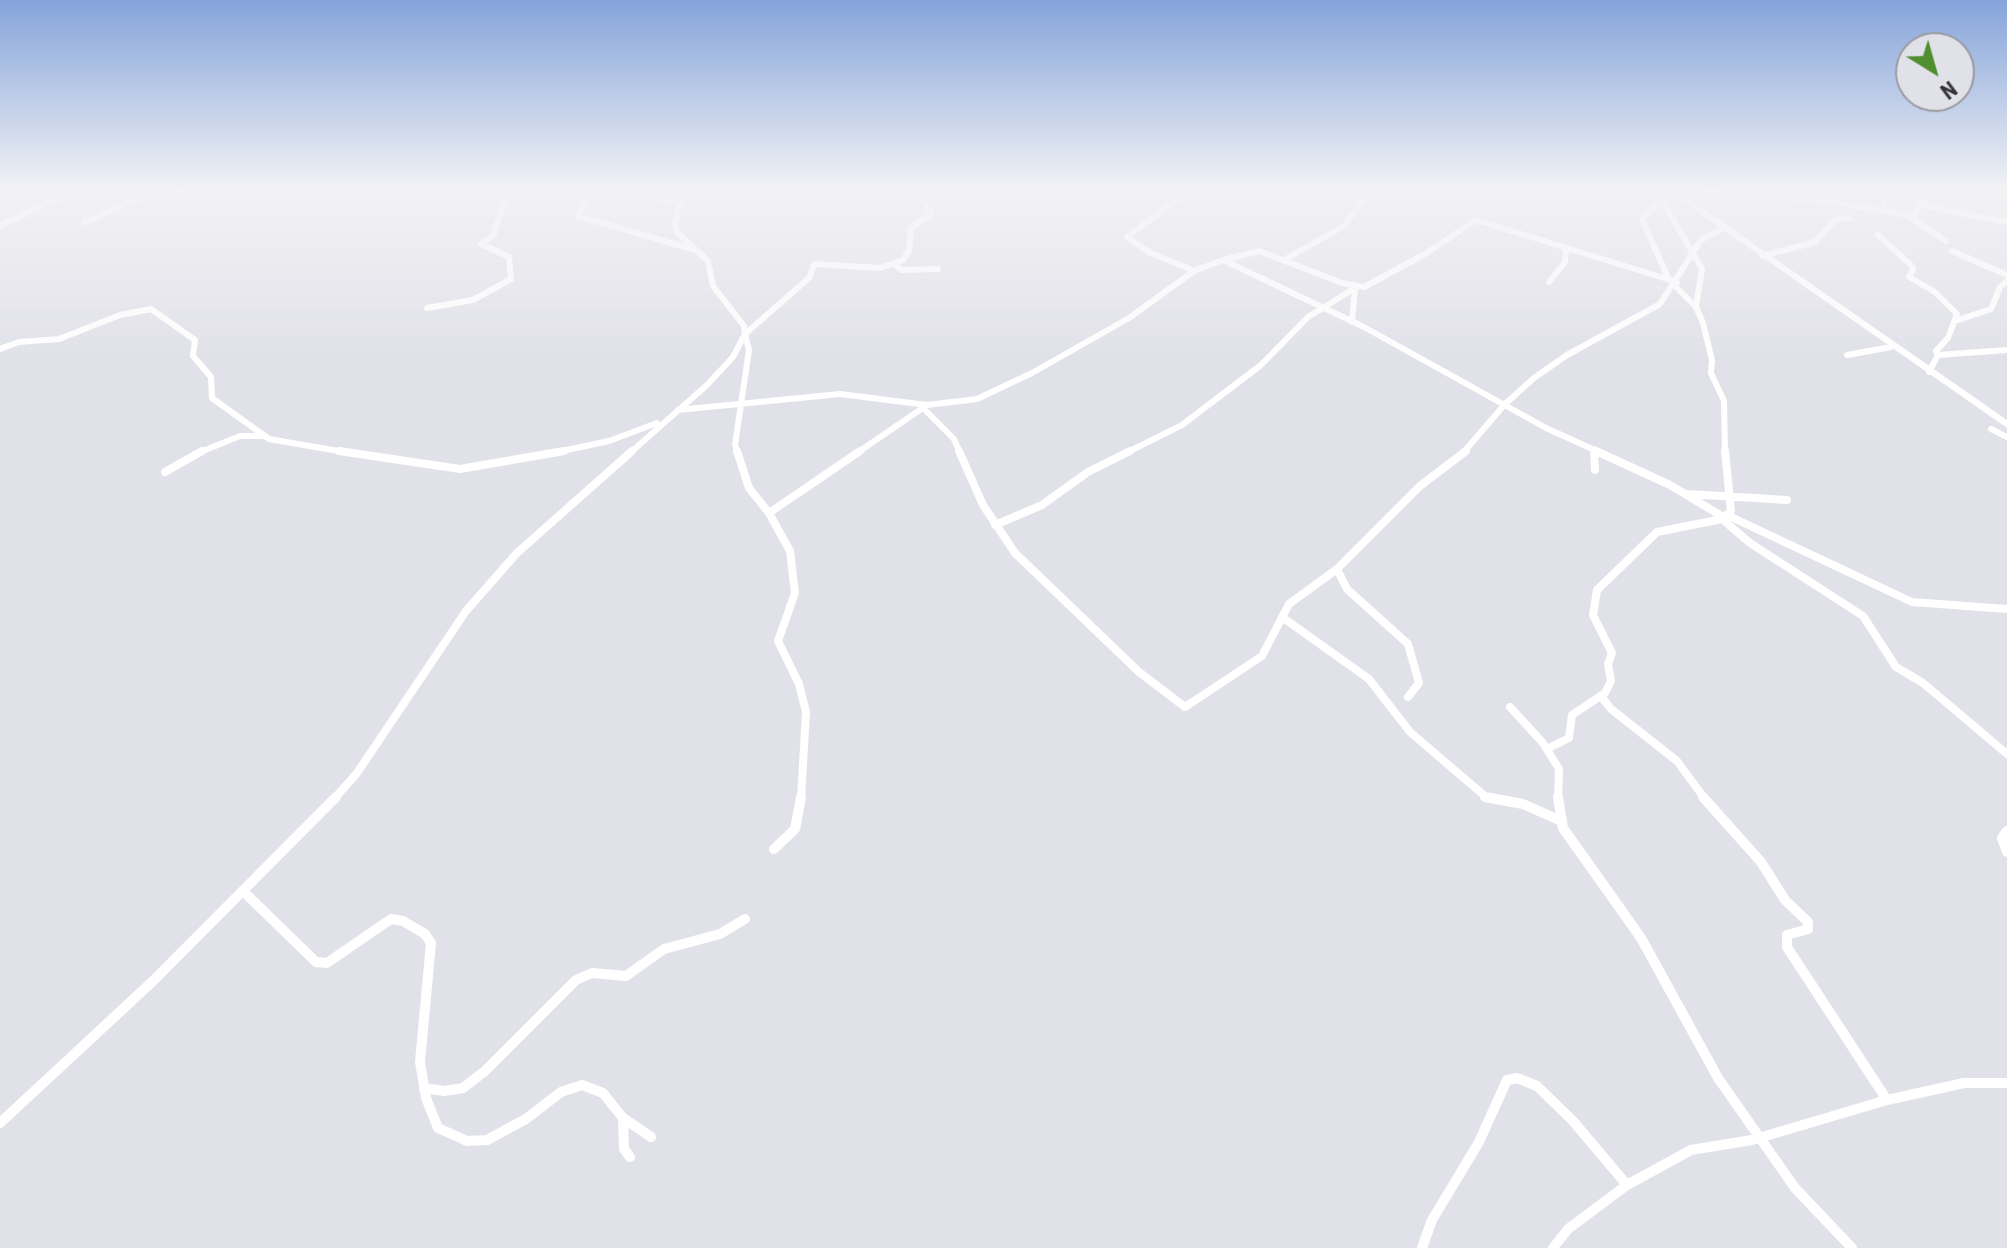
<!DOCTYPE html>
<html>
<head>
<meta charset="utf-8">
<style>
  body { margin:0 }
  #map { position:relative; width:2007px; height:1248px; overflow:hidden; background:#e1e1e9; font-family:"Roboto Condensed",sans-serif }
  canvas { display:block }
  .north { position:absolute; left:1895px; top:32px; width:80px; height:80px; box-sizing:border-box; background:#e1e1e9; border:2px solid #9b9ba1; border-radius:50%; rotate:143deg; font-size:22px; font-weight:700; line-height:32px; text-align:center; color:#333336 }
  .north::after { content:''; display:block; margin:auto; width:28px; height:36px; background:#4f8f30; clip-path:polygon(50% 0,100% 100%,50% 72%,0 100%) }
</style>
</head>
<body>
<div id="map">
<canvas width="2007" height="1248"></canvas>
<div class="north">N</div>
</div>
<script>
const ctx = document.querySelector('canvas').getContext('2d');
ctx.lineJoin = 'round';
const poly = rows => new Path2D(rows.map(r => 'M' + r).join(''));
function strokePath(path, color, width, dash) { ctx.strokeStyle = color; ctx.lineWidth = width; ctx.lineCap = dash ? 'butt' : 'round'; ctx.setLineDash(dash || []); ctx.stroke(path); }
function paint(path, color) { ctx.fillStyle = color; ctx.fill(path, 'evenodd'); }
strokePath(poly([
  [595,187,578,216,692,249],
  [648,187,667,202,682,202],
  [1194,187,1127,237,1149,252,1194,271],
  [1658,187,1662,200,1642,219,1669,280],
  [1702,187,1835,202,1913,216,1930,187],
  [1981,187,2007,197],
  [1662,200,1702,269,1696,307],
  [1921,205,2007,222],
  [1883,211,1886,198],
  [1910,217,1946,241],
  [85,222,138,198,185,187],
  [0,226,81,187],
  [1878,235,1910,264,1913,269,1909,277,1935,292,1957,314,1948,338,1936,351,1938,355],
  [1952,251,2007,275],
  [1762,256,1815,242,1837,218,1850,219],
  [1223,260,1364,327,1546,428,1601,453],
  [1284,260,1344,226,1372,187],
  [895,265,902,270,938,269],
  [1549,282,1565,262,1566,248],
  [1674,285,1696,307,1703,323,1712,360,1711,373,1724,401,1725,453],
  [427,308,473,300,511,279,509,257,481,244,493,236,509,187],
  [1955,321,1991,309,2000,287,2007,281],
  [1352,322,1355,289],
  [0,349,19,342,59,339,120,315,151,309,195,340,193,356,211,377,212,398,269,439,350,453],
  [1847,355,1891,347],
  [1929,372,1938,355,2007,350],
  [923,408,954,439,960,453],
  [678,410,840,394,927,405,977,399,1032,373,1129,318,1194,271,1223,260,1259,251,1342,283,1364,287,1425,254,1476,220,1677,282],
  [1991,429,2007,437],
  [1594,449,1594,453],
  [198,453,240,436,263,436],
  [553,453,609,441,657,423],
  [630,453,707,385,733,357,745,334,744,326,713,286,708,261,677,232,675,225,683,187],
  [738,453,735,445,749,350,745,334,809,278,814,264,880,268,903,260,909,251,911,228,931,214,916,187],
  [857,453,927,405],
  [1126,453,1182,425,1261,365,1308,317,1355,288],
  [1463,453,1505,404,1534,378,1567,355,1660,304,1701,240,1723,228]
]), '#fff', 6);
strokePath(poly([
  [339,451,460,469,564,451],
  [737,451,749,488,769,513,790,551,795,593,778,641,799,684,806,712,801,799],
  [959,451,983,505,1015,553,1139,672,1185,707,1262,656,1289,604,1337,569,1420,486,1466,451],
  [1594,451,1595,470],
  [1596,451,1670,485,1725,518],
  [165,472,202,451],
  [1687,494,1787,500],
  [769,513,860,451],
  [1729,516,1912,602,2007,609],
  [1722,519,1750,543,1863,616,1896,667,1923,683,2007,754],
  [995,525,1042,505,1088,472,1130,451],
  [1337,569,1347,589,1408,644,1419,683,1408,697],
  [1282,617,1369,679,1410,732,1486,797,1494,799],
  [1601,696,1611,709,1677,761,1705,799],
  [1510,707,1543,743,1559,769,1558,799],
  [1547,749,1569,738,1572,715,1605,693,1611,681,1608,664,1612,653,1593,615,1597,590,1657,532,1722,519,1731,511,1725,451],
  [334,799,357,773,466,611,517,553,632,451]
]), '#fff', 8);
strokePath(poly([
  [1485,797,1523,804,1559,820],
  [1558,797,1563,828,1641,938,1718,1078,1795,1188,1852,1248],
  [1703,797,1761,862,1785,900,1808,922,1808,929,1787,935,1787,947,1887,1100],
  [2007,831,2002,838,2007,852],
  [774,849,795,829,801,797],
  [244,892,316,962,327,963,391,919,403,921,425,934,431,943,420,1062,426,1098,438,1128,467,1141,487,1140,526,1119,561,1092,582,1085,603,1093,623,1118,624,1149,630,1157],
  [424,1088,444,1091,463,1088,485,1071,576,980,592,973,626,976,664,949,720,934,745,919],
  [623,1118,651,1137],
  [0,1123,153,981,336,797],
  [1422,1248,1432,1220,1479,1142,1507,1080,1517,1078,1537,1086,1573,1121,1627,1185],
  [1553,1248,1568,1229,1627,1185,1691,1150,1752,1140,1887,1100,1964,1083,2007,1083]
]), '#fff', 10);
paint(poly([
  [1662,187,1672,187,2007,420,2007,428,1662,187]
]), '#fff');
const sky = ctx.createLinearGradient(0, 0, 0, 362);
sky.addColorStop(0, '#85a4da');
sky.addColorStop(0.52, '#f2f2f5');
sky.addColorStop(1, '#f2f2f500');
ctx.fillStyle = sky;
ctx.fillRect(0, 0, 2007, 362);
</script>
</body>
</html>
